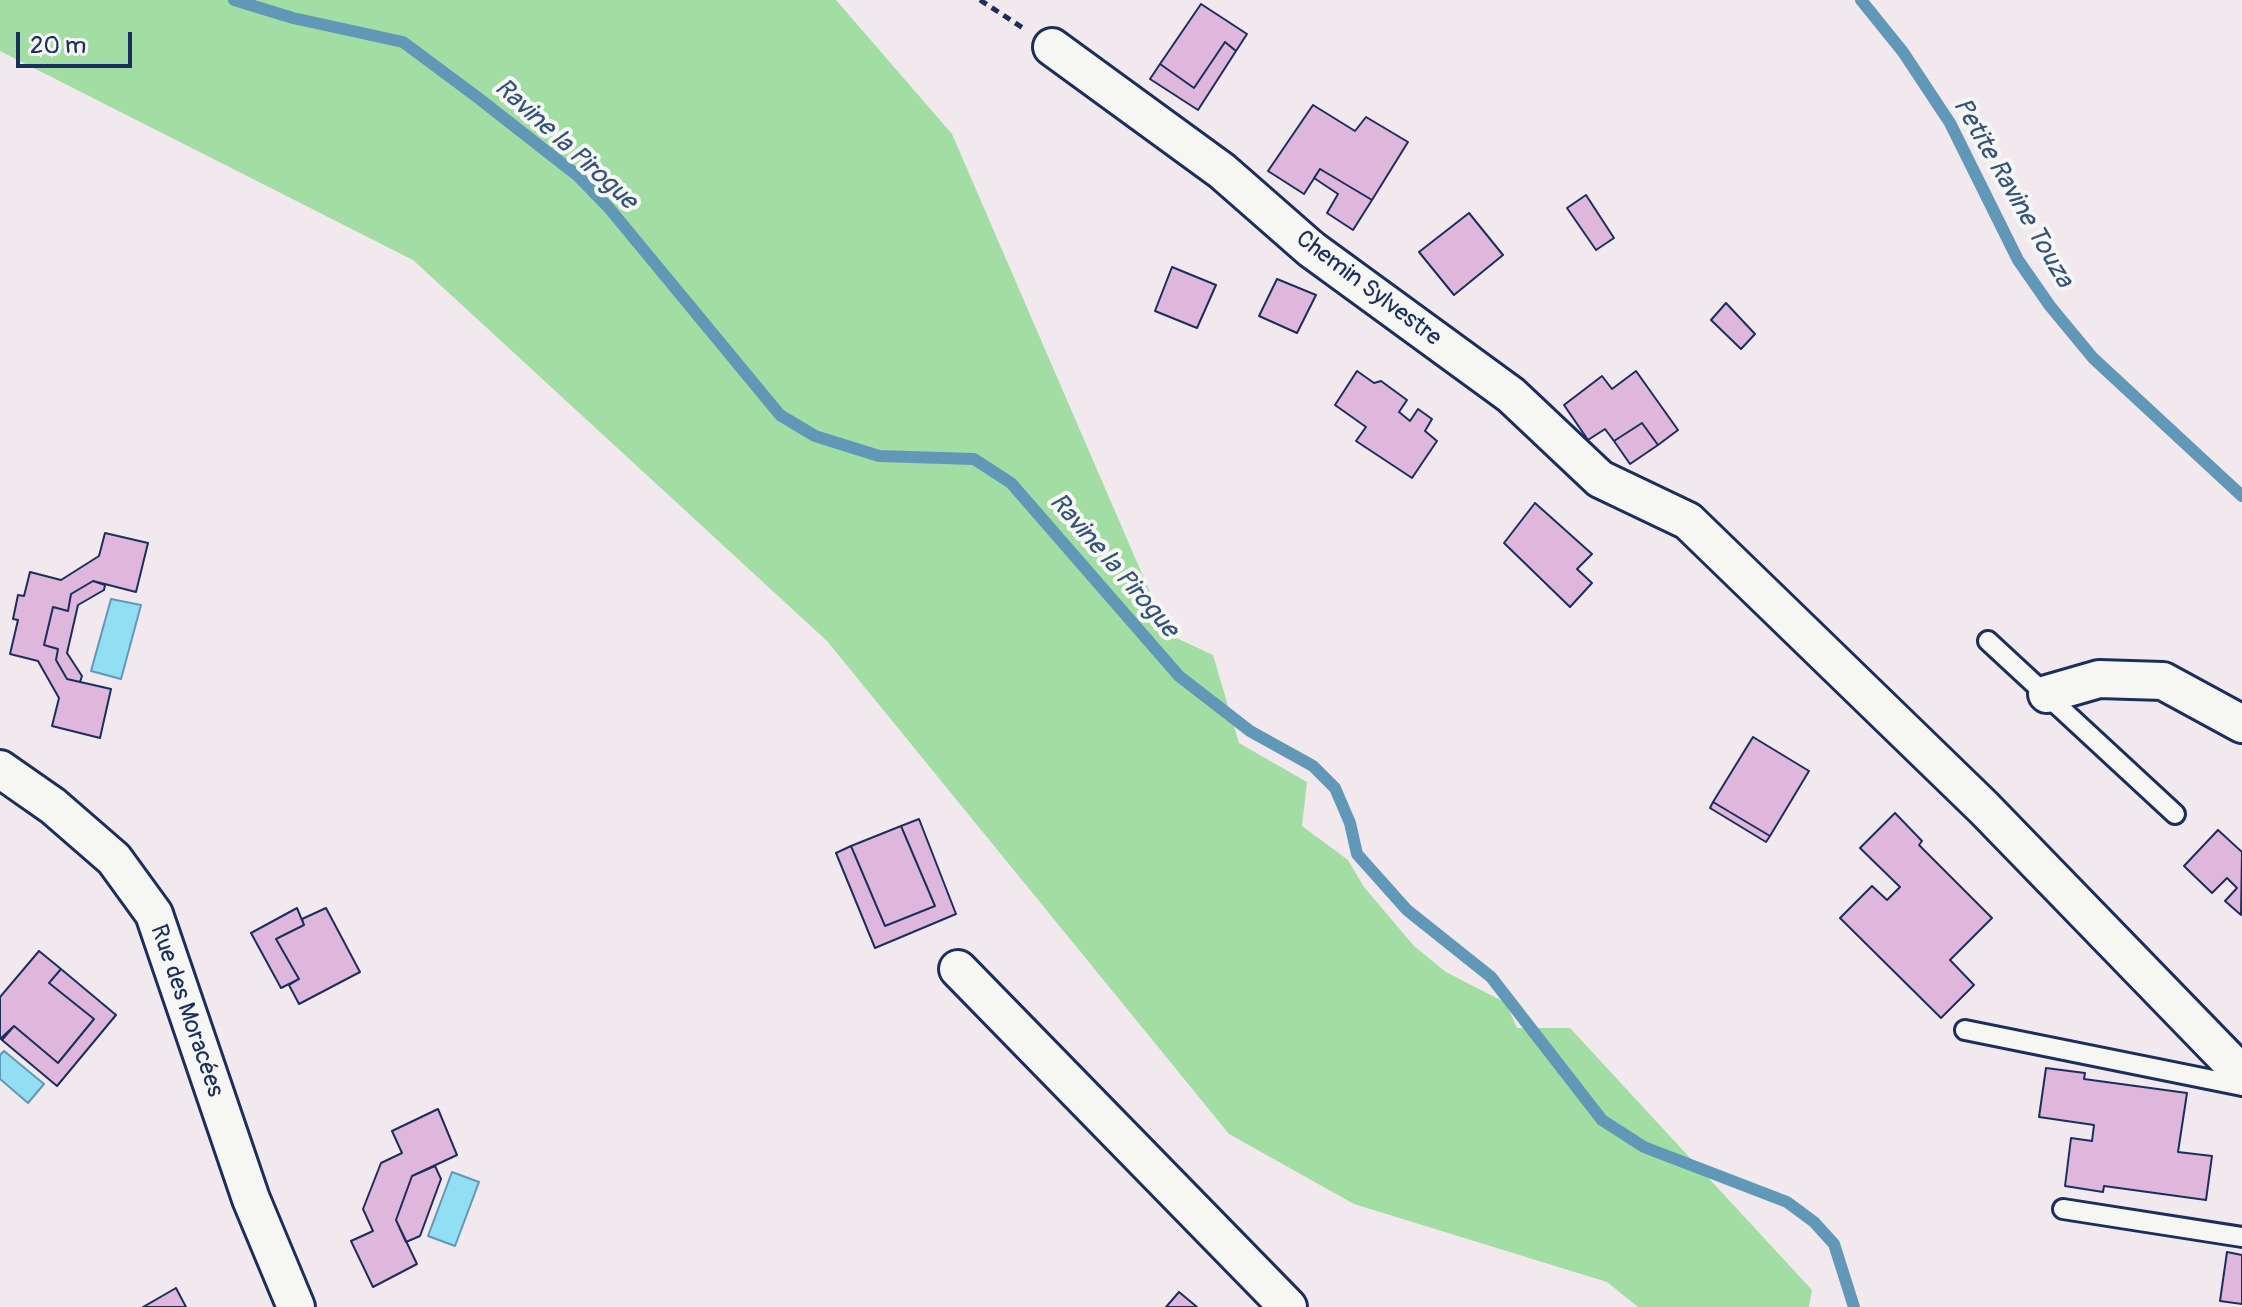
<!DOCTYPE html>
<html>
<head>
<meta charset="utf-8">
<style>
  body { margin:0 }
  #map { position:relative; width:2242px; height:1307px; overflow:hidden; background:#f1e9ee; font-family:Pangolin,sans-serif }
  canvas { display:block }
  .scale { position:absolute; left:16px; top:32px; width:116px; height:36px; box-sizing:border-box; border:4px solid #1b2f5e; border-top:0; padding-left:10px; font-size:24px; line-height:28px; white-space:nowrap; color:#1b2f5e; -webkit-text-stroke:6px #f6f6f2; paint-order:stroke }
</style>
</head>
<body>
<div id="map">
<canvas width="2242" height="1307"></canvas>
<div class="scale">20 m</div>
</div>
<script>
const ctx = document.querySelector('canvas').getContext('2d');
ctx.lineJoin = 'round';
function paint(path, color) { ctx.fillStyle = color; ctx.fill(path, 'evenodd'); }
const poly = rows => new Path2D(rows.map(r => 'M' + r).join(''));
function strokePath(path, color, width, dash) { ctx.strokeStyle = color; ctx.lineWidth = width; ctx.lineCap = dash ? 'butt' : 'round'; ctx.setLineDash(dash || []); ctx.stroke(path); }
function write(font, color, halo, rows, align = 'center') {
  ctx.font = font + ' Pangolin,sans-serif'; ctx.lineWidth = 8; ctx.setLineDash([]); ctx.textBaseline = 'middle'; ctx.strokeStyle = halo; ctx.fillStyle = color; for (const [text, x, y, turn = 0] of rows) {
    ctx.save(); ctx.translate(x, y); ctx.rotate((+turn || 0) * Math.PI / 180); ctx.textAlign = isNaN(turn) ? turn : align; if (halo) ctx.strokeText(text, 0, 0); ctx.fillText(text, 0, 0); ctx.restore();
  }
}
paint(poly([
  [0,0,836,0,952,134,1168,634,1213,655,1239,743,1307,782,1302,826,1348,860,1364,887,1414,946,1446,972,1506,1003,1517,1028,1570,1028,1812,1290,1809,1307,1638,1307,1607,1282,1354,1204,1229,1134,827,641,413,260,0,51]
]), '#a2dea4');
const water = poly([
  [111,599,141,605,121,679,91,671,111,599],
  [4,1051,44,1084,28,1103,0,1079,0,1055,4,1051],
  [452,1172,479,1182,455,1246,428,1236,452,1172]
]);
paint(water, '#92def2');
strokePath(water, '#6298b7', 2);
strokePath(poly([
  [234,0,293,18,403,42,477,97,578,176,609,208,780,415,815,436,879,456,974,459,1011,483,1179,676,1250,731,1313,766,1335,788,1350,823,1357,854,1407,910,1491,977,1602,1120,1644,1147,1787,1202,1814,1222,1834,1244,1854,1307],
  [1861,0,1903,52,1950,123,2018,260,2050,306,2093,358,2242,496]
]), '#6298b7', 12);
const building = poly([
  [1201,4,1247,34,1236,51,1225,42,1194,88,1160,64,1201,4],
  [1225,42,1236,51,1198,110,1150,79,1160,64,1194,88,1225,42],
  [1313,105,1355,131,1366,117,1408,142,1372,200,1320,169,1304,194,1268,171,1313,105],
  [1320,169,1372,200,1353,230,1327,213,1338,194,1314,178,1320,169],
  [1586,195,1614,238,1596,250,1567,208,1586,195],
  [1469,213,1503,255,1454,295,1419,252,1469,213],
  [1172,267,1216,285,1197,328,1155,311,1172,267],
  [1277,279,1316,295,1297,333,1259,316,1277,279],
  [1726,303,1755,334,1741,349,1711,320,1726,303],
  [1357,371,1374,383,1381,381,1407,400,1399,412,1410,421,1418,409,1432,419,1425,431,1437,441,1412,478,1356,441,1366,427,1335,405,1357,371],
  [1636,371,1678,430,1658,445,1642,423,1614,441,1605,429,1588,440,1564,405,1602,376,1612,389,1636,371],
  [1642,423,1658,445,1630,464,1614,441,1642,423],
  [1535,503,1592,554,1577,569,1592,583,1570,607,1504,543,1535,503],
  [105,533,148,543,136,592,93,581,71,594,68,611,53,607,44,645,58,649,56,660,67,679,111,689,100,738,52,726,59,698,38,661,10,654,18,620,13,619,18,595,24,596,30,572,61,580,99,556,105,533],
  [93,581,105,585,104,590,78,605,67,653,82,676,80,682,67,679,56,660,58,649,44,645,53,607,68,611,71,594,93,581],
  [1753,737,1809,771,1770,836,1713,802,1753,737],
  [1713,802,1770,836,1766,842,1710,808,1713,802],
  [1895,813,1922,841,1919,845,1992,918,1950,960,1974,985,1941,1018,1840,918,1872,886,1887,900,1900,887,1860,848,1895,813],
  [919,819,956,914,875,948,836,853,851,846,885,926,935,906,901,826,919,819],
  [901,826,935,906,885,926,851,846,901,826],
  [2218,830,2242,852,2241,915,2225,901,2237,888,2227,878,2212,893,2184,866,2218,830],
  [297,908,304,925,276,939,299,979,281,988,251,933,297,908],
  [326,908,360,972,299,1004,289,985,299,979,276,939,304,925,302,919,326,908],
  [39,951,61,969,49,983,94,1019,58,1063,14,1026,0,1039,0,997,39,951],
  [61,969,116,1015,57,1086,2,1040,14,1026,58,1063,94,1019,49,983,61,969],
  [2046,1068,2085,1073,2084,1079,2187,1093,2178,1152,2212,1156,2206,1200,2104,1186,2103,1192,2065,1186,2071,1138,2092,1141,2094,1125,2039,1117,2046,1068],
  [438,1109,457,1155,412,1176,396,1220,417,1264,373,1287,351,1241,373,1231,363,1209,381,1163,402,1153,392,1131,438,1109],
  [435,1166,441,1179,420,1236,406,1242,396,1220,412,1176,435,1166],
  [2227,1252,2242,1255,2242,1304,2220,1301,2227,1252],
  [176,1288,186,1307,143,1307,176,1288],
  [1179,1292,1197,1307,1166,1307,1179,1292]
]);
paint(building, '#dfb6dc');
strokePath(building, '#1b2f5e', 2);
const lane = poly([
  [1988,641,2175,814],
  [1965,1030,2242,1086],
  [2063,1209,2242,1237]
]);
const street = poly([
  [1052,47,1222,171,1311,249,1511,395,1600,479,1688,521,1984,808,2242,1074],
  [2047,694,2099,679,2163,681,2242,724],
  [0,769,53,806,114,859,154,914,251,1199,296,1307],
  [958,969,1288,1307]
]);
strokePath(lane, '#1b2f5e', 24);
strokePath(street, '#1b2f5e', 42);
strokePath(poly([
  [980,0,1023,28]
]), '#1b2f5e', 5, [8, 6]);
strokePath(lane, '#f6f6f2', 18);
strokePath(street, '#f6f6f2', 36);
write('24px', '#1b2f5e', '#f6f6f2', [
  ["Chemin Sylvestre",1368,289,37],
  ["Rue des Moracées",186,1011,71]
]);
write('italic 26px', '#33527c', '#f6f6f2', [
  ["Ravine la Pirogue",565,145,42],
  ["Petite Ravine Touza",2012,193,60],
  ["Ravine la Pirogue",1113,566,49]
]);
</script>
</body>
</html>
